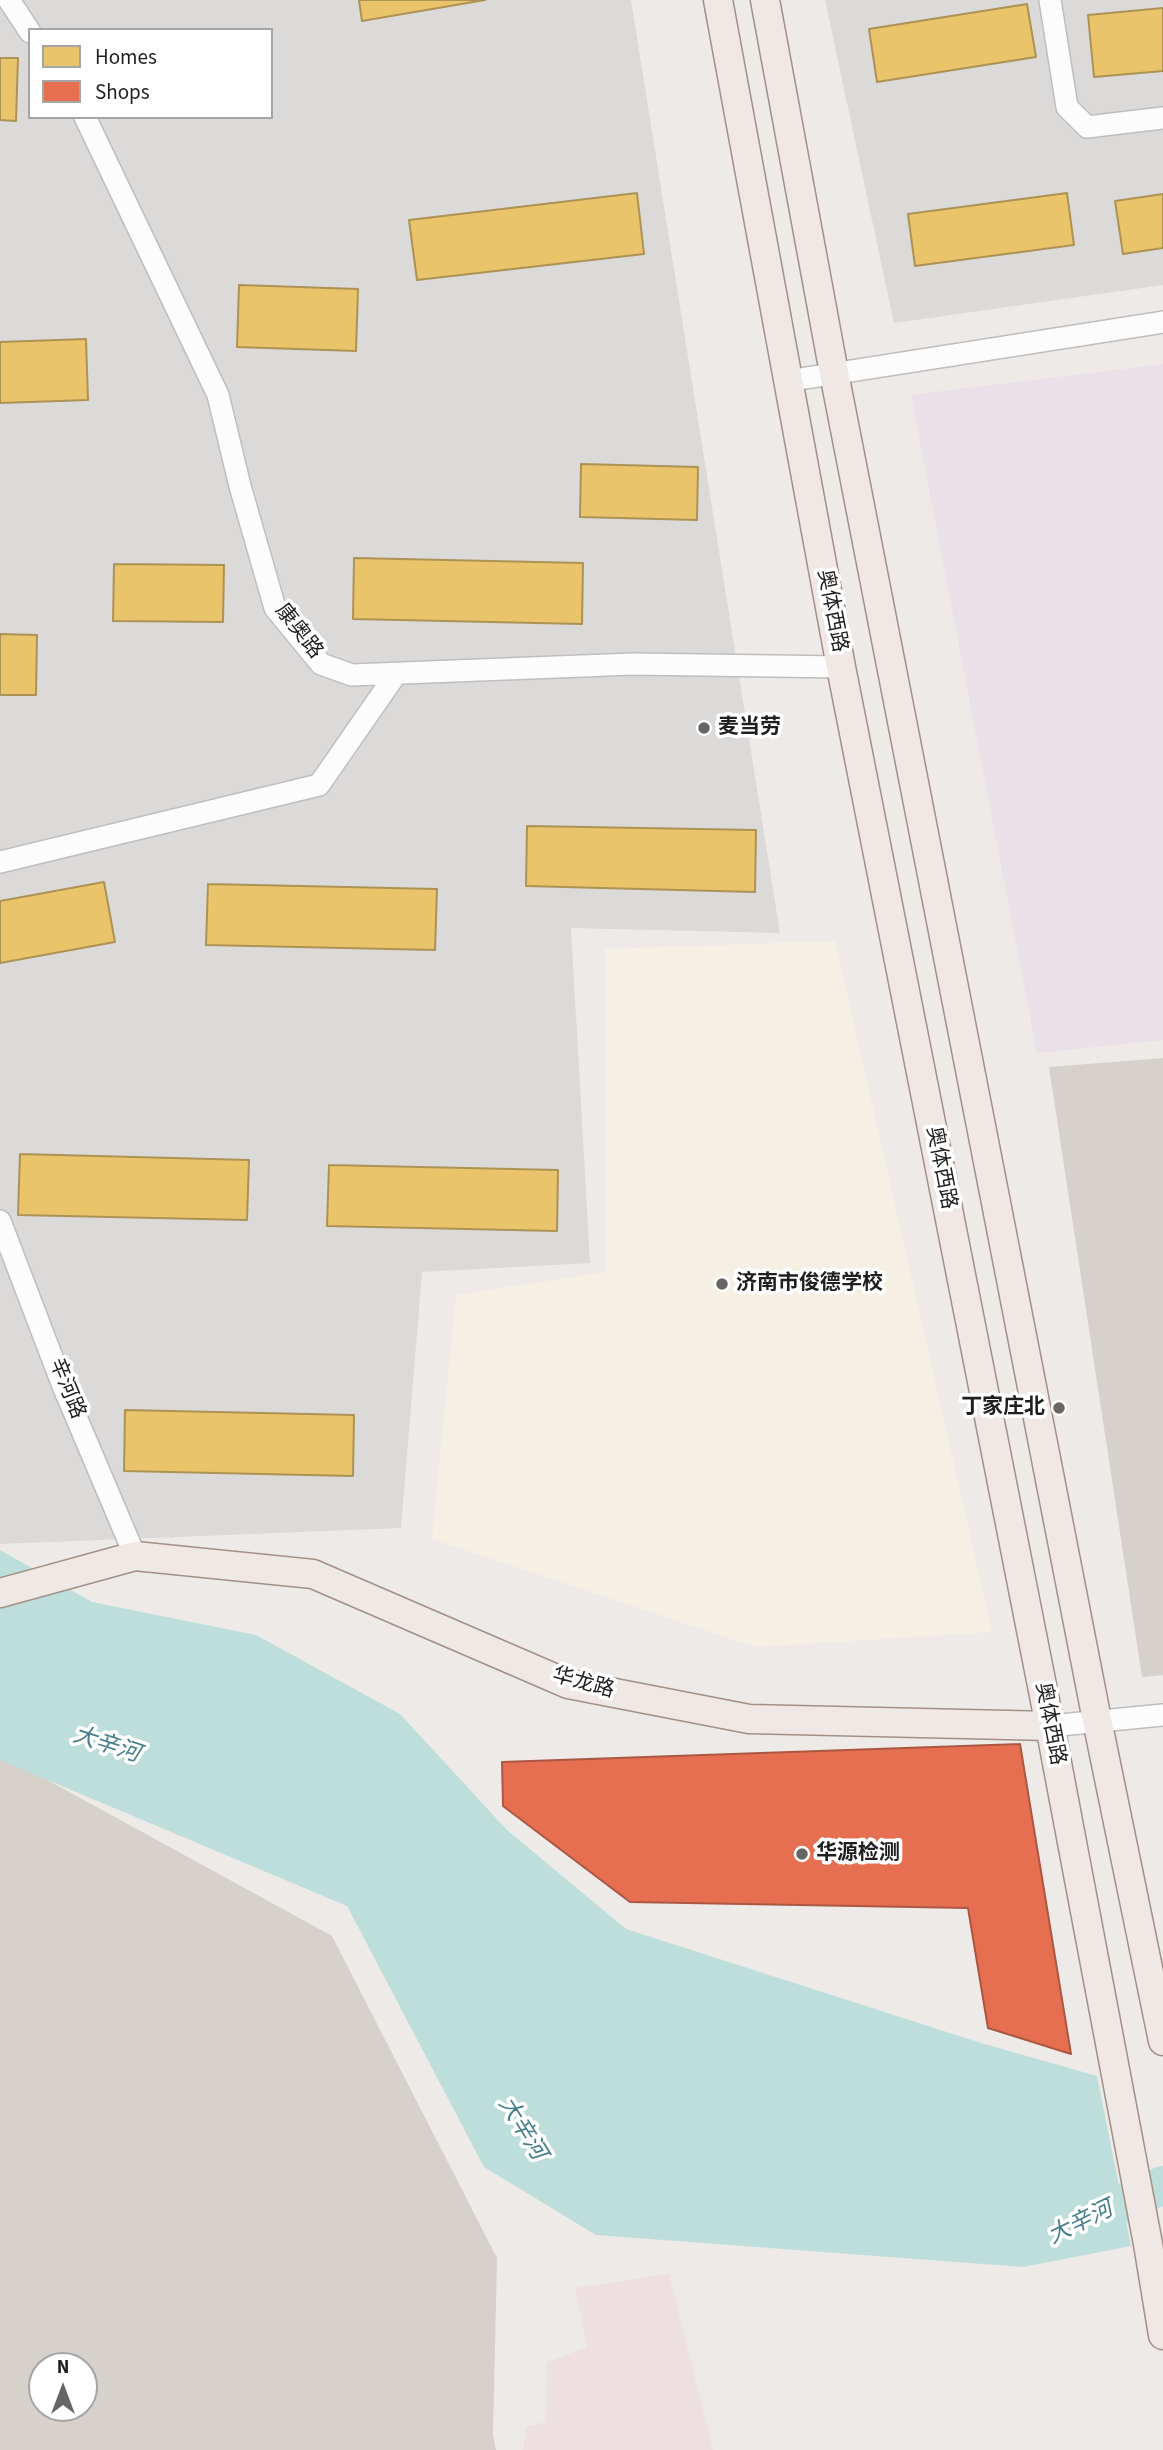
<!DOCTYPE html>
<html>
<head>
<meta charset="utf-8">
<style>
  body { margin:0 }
  #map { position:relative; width:1163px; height:2450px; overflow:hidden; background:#edeae8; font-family:"Source Sans 3",sans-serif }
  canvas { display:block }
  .legend { position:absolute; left:28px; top:28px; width:245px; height:91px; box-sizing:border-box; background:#fff; border:2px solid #a5a5a5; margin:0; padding:9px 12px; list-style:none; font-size:21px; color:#1f1f1f }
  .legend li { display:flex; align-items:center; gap:14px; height:35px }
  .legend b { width:35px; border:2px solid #a5a5a5 }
  .north { position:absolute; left:28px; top:2352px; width:70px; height:70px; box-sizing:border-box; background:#fff; border:2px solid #a5a5a5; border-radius:50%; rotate:0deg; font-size:19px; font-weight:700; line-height:28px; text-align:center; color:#1f1f1f }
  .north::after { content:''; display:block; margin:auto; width:24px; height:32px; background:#676665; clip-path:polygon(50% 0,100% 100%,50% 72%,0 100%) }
</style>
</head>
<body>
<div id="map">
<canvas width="1163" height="2450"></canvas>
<ul class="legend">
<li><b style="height:19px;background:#e9c46a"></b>Homes</li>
<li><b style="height:19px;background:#e76f51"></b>Shops</li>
</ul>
<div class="north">N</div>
</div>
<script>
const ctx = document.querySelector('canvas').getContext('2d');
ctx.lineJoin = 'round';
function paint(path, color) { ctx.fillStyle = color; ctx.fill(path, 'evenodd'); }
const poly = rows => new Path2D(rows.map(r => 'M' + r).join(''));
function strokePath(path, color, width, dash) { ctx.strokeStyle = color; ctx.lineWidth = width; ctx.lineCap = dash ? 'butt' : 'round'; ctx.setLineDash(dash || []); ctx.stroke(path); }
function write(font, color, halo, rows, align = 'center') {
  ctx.font = font + ' "Source Sans 3","Noto Sans SC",sans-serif'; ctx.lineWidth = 7; ctx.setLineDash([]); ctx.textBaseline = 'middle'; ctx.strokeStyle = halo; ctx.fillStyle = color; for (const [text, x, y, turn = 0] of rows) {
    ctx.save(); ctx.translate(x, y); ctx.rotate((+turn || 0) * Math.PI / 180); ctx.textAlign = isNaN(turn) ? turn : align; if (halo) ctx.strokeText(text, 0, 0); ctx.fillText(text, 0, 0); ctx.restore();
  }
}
paint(poly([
  [0,0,631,0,780,933,571,928,590,1263,422,1272,401,1528,0,1544],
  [30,30,271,30,271,117,30,117],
  [825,0,1163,0,1163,285,894,323]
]), '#dcdad9');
paint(poly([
  [669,2274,713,2450,523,2450,526,2427,546,2422,547,2362,587,2347,575,2288]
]), '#eedfe2');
paint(poly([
  [1163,364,1163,1040,1037,1053,911,395]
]), '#e9e0e8');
paint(poly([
  [835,941,992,1632,755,1647,432,1539,456,1295,605,1272,605,949]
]), '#f6f0e4');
paint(poly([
  [1163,1058,1163,1675,1142,1677,1049,1067],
  [0,1754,332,1936,497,2258,493,2434,496,2450,0,2450],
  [42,2366,84,2366,84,2408,42,2408]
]), '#d6d1ca');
paint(poly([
  [0,1550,92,1602,256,1635,400,1714,507,1830,626,1929,981,2043,1097,2076,1131,2246,1023,2267,596,2235,484,2167,347,1906,0,1760]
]), '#bededb');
const homes = poly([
  [359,0,485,0,362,21,359,0],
  [1027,4,1036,57,877,82,869,29,1027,4],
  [1163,8,1163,71,1094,77,1088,15,1163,8],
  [0,58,18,58,16,121,0,120,0,58],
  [637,193,644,254,417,280,409,220,637,193],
  [1067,193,1074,245,915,266,908,214,1067,193],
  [1163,194,1163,248,1123,254,1115,201,1163,194],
  [239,285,358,289,356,351,237,347,239,285],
  [86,339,88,400,0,403,0,342,86,339],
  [581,464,698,467,697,520,580,517,581,464],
  [354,558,583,563,582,624,353,619,354,558],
  [114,564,224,565,223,622,113,621,114,564],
  [0,634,37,635,36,695,0,695,0,634],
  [527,826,756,830,755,892,526,886,527,826],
  [104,882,115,942,0,963,0,901,104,882],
  [208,884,437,889,435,950,206,945,208,884],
  [20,1154,249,1160,247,1220,18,1215,20,1154],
  [329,1165,558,1170,557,1231,327,1226,329,1165],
  [125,1410,354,1415,353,1476,124,1471,125,1410]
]);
paint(homes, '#e9c46a');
strokePath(homes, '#ac9254', 2);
const shops = poly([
  [1020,1744,1071,2054,988,2028,968,1908,630,1902,503,1806,502,1762,1020,1744]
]);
paint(shops, '#e76f51');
strokePath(shops, '#ab5742', 2);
strokePath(poly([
  [1076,2226,1163,2185]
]), '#bededb', 38);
const minor = poly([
  [9,0,30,32],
  [1050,0,1067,107,1087,127,1163,118],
  [85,117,218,395,240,486,275,608,321,664,352,675,633,664,841,667],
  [787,381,1163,322],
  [0,862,319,785,396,674],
  [0,1221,63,1386,135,1556],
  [1050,1726,1163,1715]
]);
const major = poly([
  [718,0,841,667,1050,1726,1148,2244,1163,2335],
  [765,0,834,373,1097,1720,1163,2041],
  [0,1593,135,1556,313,1574,568,1684,749,1719,1050,1726]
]);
strokePath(minor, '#bfbdbd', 24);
strokePath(major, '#a29086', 31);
strokePath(minor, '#fcfcfc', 21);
strokePath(major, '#f0e8e5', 28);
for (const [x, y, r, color] of [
  [704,728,7,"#676665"],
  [722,1284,7,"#676665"],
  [1059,1408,7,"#676665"],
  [802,1854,7,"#676665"]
]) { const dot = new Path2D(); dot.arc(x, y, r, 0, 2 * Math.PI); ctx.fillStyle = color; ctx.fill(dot); strokePath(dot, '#fff', 2.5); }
write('21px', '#1f1f1f', '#fff', [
  ["奥体西路",831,611,79],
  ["康奥路",298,632,52],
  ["奥体西路",940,1168,79],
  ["辛河路",66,1389,68],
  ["华龙路",583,1684,15],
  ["奥体西路",1049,1724,79]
]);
write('bold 21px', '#1f1f1f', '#fff', [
  ["麦当劳",718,728],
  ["济南市俊德学校",736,1284],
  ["丁家庄北",1045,1408,"right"],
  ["华源检测",816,1854]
], 'left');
write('italic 23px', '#457e8a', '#fff', [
  ["大辛河",106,1746,18],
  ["大辛河",521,2129,58],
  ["大辛河",1081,2224,-26]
]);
</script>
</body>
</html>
